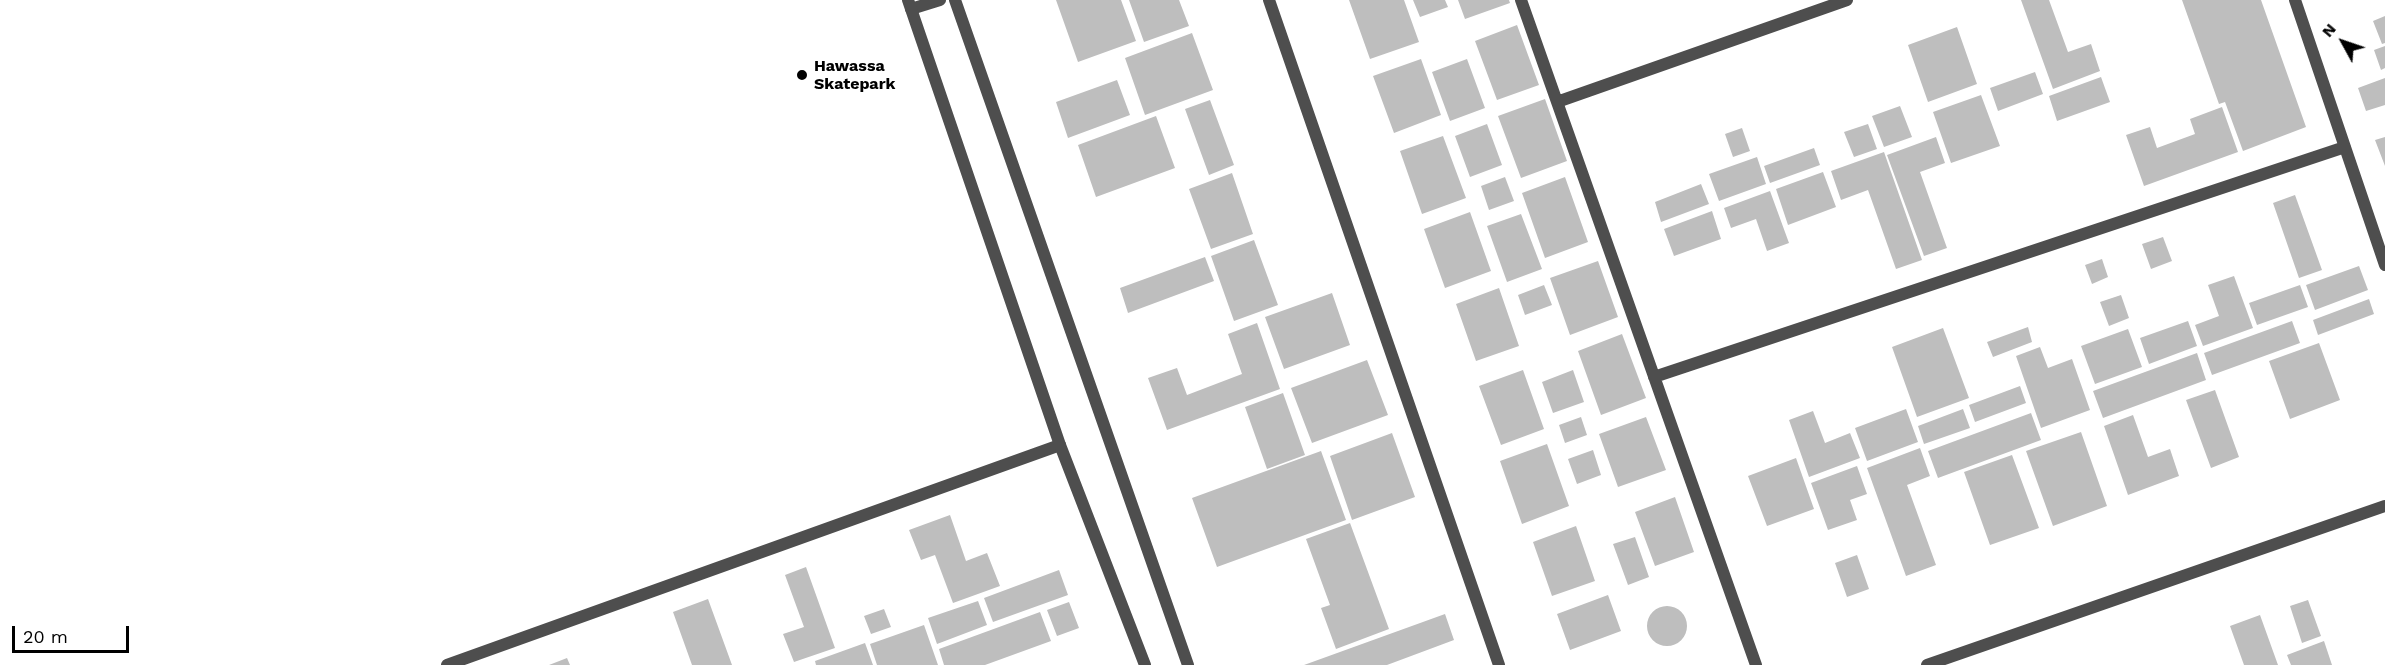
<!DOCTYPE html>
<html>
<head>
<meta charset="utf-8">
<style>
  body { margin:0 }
  #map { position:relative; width:2385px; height:665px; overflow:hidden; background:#fff; font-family:"Work Sans",sans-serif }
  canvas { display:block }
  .north { position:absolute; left:2313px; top:12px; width:60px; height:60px; -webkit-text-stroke:4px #fff; paint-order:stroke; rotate:310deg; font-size:16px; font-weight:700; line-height:24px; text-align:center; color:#000 }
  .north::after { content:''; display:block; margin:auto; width:21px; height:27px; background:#000; clip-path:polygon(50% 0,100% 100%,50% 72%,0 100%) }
  .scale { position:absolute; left:12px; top:626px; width:117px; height:27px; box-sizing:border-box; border:3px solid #000; border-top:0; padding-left:8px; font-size:18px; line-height:21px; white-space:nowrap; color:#000; -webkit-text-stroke:4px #fff; paint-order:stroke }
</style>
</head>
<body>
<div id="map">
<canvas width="2385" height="665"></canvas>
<div class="north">N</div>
<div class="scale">20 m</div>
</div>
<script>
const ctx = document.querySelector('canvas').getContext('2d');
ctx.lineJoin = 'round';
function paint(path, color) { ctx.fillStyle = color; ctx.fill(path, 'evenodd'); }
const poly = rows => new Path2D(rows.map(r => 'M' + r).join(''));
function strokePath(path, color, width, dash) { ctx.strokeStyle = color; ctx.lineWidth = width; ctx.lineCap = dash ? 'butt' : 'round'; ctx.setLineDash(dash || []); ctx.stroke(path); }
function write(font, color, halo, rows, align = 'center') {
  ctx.font = font + ' "Work Sans",sans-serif'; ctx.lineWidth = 4.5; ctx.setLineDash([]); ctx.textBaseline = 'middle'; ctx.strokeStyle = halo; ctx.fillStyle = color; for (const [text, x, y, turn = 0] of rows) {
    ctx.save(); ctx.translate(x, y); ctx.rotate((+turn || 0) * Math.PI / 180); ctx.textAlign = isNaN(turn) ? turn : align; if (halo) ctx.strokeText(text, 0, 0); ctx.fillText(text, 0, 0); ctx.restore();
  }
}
paint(poly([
  [1056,0,1121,0,1136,41,1078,62],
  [1129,0,1179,0,1189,26,1144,42],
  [1349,0,1404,0,1419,42,1370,59],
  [1413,0,1445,0,1448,7,1420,17],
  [1458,0,1509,0,1510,3,1465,19],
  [2021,0,2049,0,2068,52,2091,44,2100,71,2053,89],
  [2182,0,2261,0,2306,127,2243,151,2225,102,2219,104],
  [2385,16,2385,43,2382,44,2373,21],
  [1517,25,1539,85,1497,100,1475,41],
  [1957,27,1977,84,1928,102,1908,45],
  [1192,33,1213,90,1145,115,1125,58],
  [2385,46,2385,68,2381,70,2374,50],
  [1421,59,1441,115,1394,133,1373,76],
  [1467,59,1485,108,1450,121,1432,72],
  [2035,72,2043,94,1998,111,1990,88],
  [2101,77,2110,102,2057,121,2049,96],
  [2385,78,2385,105,2366,111,2358,88],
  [1117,80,1130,115,1068,138,1056,102],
  [1981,95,2000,146,1951,163,1933,112],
  [1545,99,1567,161,1521,178,1498,116],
  [1210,100,1234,165,1209,175,1185,109],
  [1900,106,1912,137,1884,147,1872,116],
  [2222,107,2238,152,2144,186,2126,135,2150,127,2157,148,2195,134,2190,119],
  [1156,116,1175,168,1096,197,1078,145],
  [1487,124,1502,165,1470,177,1455,136],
  [1868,124,1877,149,1854,157,1844,132],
  [1742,128,1750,151,1733,157,1725,134],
  [1443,136,1466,198,1422,214,1400,151],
  [1936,137,1945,163,1920,172,1947,248,1924,256,1887,155],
  [2385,137,2385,166,2375,140],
  [1814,148,1820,165,1770,183,1764,166],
  [1884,152,1922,260,1896,269,1868,190,1841,200,1831,171],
  [1757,157,1766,184,1719,201,1709,174],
  [1823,172,1836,207,1788,225,1776,189],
  [1232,173,1253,234,1211,249,1189,189],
  [1505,177,1514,201,1489,210,1481,186],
  [1565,177,1588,242,1545,258,1522,193],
  [1701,184,1709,204,1661,222,1655,202],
  [1770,191,1789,243,1767,251,1756,219,1731,228,1724,208],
  [2295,195,2322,270,2299,278,2273,203],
  [1712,211,1721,239,1674,256,1664,229],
  [1470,212,1491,271,1445,288,1424,229],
  [1521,214,1542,269,1507,282,1487,226],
  [2163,237,2172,261,2151,269,2142,244],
  [1254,240,1278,305,1234,321,1211,256],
  [1205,257,1214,281,1128,313,1120,288],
  [2102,259,2108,277,2092,284,2085,265],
  [1598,261,1618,317,1570,335,1550,278],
  [2359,266,2368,290,2315,310,2306,285],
  [2234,276,2253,328,2203,346,2195,325,2219,316,2208,285],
  [1544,285,1552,305,1525,315,1518,295],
  [2300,285,2308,307,2257,325,2249,303],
  [1499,288,1519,346,1476,361,1456,304],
  [1332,293,1350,345,1284,369,1265,317],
  [2121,295,2129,318,2109,326,2100,302],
  [2369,299,2374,314,2318,335,2313,320],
  [2188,321,2197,346,2149,364,2140,338],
  [2292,321,2300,343,2212,375,2204,353],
  [1257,323,1280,389,1167,430,1148,378,1177,368,1187,395,1242,374,1228,334],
  [2028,327,2032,342,1993,357,1987,342],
  [1943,328,1969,398,1917,417,1892,347],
  [2128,329,2142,367,2095,384,2081,346],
  [1622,334,1646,398,1601,415,1578,351],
  [2319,343,2340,400,2290,419,2269,361],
  [2040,347,2048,368,2072,359,2090,410,2041,428,2016,356],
  [2197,353,2206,380,2103,418,2093,391],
  [1367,360,1388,415,1312,443,1291,388],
  [1523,370,1544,429,1501,445,1479,386],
  [1573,370,1584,402,1553,413,1542,382],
  [2020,386,2026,403,1975,422,1969,405],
  [2215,390,2239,457,2211,468,2186,400],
  [1283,393,1305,455,1267,469,1245,407],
  [1906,409,1918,442,1867,461,1855,428],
  [1963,409,1970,428,1924,444,1918,426],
  [1813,411,1825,443,1850,433,1860,458,1809,477,1789,420],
  [2031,413,2041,440,1938,478,1928,451],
  [2133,415,2148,457,2170,449,2179,476,2128,495,2104,426],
  [1581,417,1587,435,1565,443,1559,425],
  [1646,417,1666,470,1618,487,1599,434],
  [2081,432,2107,506,2053,526,2026,451],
  [1392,433,1415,497,1352,520,1330,456],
  [1547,444,1569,506,1522,524,1500,461],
  [1920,448,1930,476,1907,485,1936,565,1906,576,1867,468],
  [1593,450,1601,475,1577,484,1568,459],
  [1321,451,1346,520,1217,567,1192,498],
  [2012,455,2039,528,1990,545,1964,472],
  [1796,458,1814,509,1767,526,1748,476],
  [1857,466,1867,494,1850,500,1857,520,1828,530,1811,483],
  [1675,497,1694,552,1655,566,1635,512],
  [950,515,966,561,987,553,1000,586,953,603,935,555,921,560,909,530],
  [1350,523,1389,629,1336,649,1321,608,1330,605,1306,539],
  [1576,526,1595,581,1552,596,1533,542],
  [1635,537,1649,577,1628,585,1613,544],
  [1857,555,1869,589,1847,597,1835,563],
  [806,567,835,648,794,662,783,634,804,627,785,575],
  [1059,570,1068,595,993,622,984,598],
  [1608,595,1621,631,1570,650,1557,614],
  [708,599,732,665,692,665,673,612],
  [2308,600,2321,636,2302,643,2290,606],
  [978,601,987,625,937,644,928,618],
  [1069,602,1079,628,1057,636,1047,610],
  '1647 626a20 20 0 1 1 40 0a20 20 0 1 1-40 0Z',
  [884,609,891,627,871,634,864,616],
  [1040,612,1051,641,985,665,944,665,939,649],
  [1445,614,1454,640,1387,665,1304,665],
  [2260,615,2278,665,2244,665,2230,626],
  [924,625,938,665,877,665,870,644],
  [2324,641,2332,665,2291,665,2287,655],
  [865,643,873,665,816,665,815,661],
  [567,658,570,665,549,665]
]), '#bebebe');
strokePath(poly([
  [1269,0,1499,665],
  [1521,0,1756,665],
  [2295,0,2385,265],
  [911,9,940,0],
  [1557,102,1847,0],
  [1654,377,2345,147],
  [447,665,1060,445],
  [1927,665,2385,506]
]), '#4e4e4e', 12);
strokePath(poly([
  [908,0,1060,445,1145,665],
  [955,0,1188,665]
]), '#4e4e4e', 12);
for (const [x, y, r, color] of [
  [802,75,6,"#000"]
]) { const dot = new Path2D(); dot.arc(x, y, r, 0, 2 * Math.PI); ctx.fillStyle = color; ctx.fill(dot); strokePath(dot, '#fff', 2); }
write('bold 16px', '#000', '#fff', [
  ["Hawassa",814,66],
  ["Skatepark",814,84]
], 'left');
</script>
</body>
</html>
